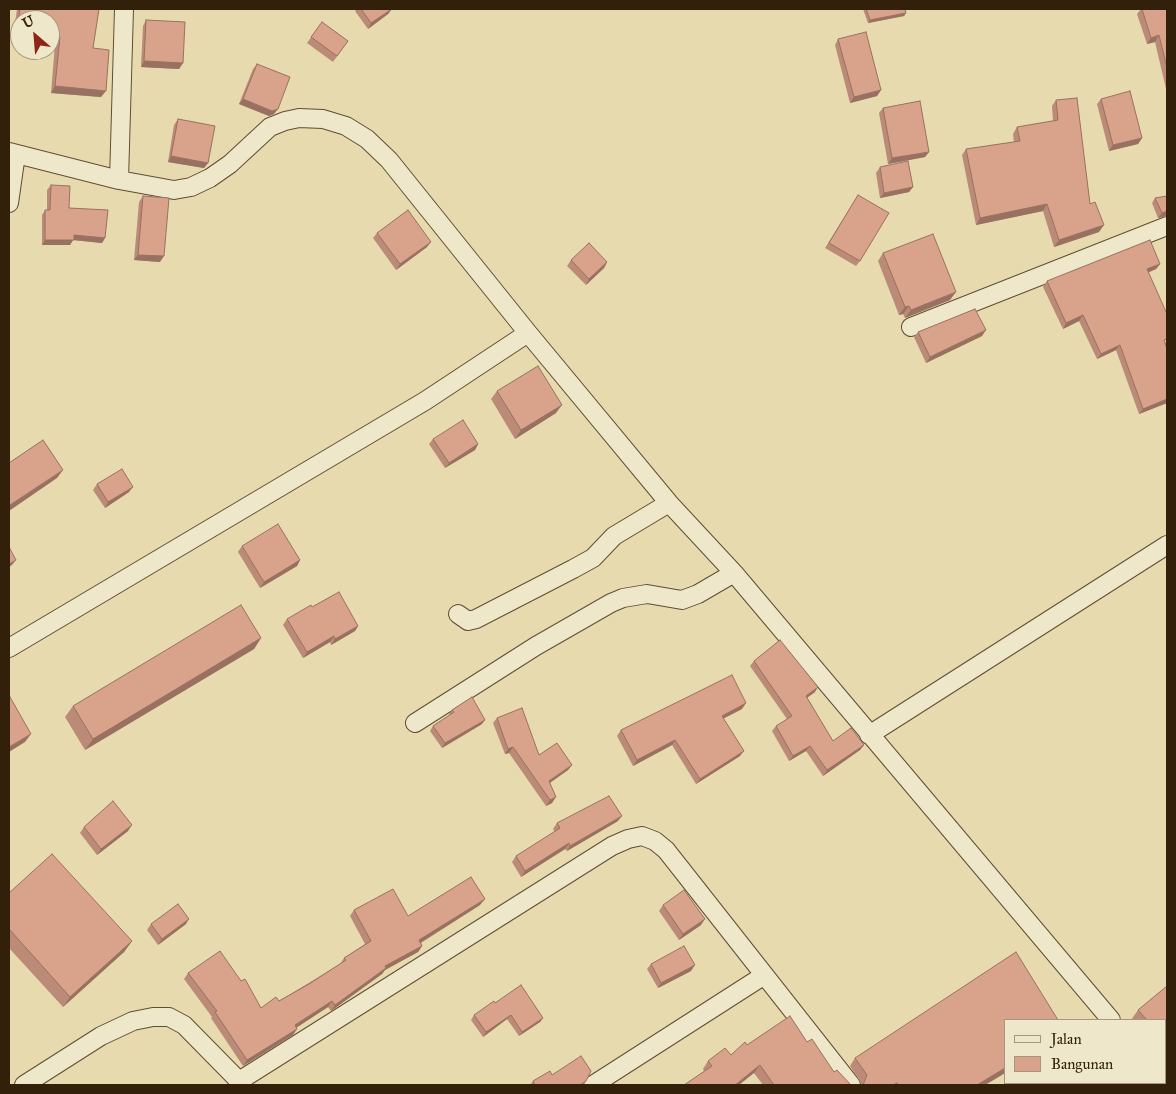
<!DOCTYPE html>
<html>
<head>
<meta charset="utf-8">
<style>
  body { margin:0 }
  #map { position:relative; width:1176px; height:1094px; overflow:hidden; background:#e6daae; font-family:"IM FELL Great Primer",serif }
  canvas { display:block }
  .frame { position:absolute; inset:0; border:10px solid #32200a; pointer-events:none }
  .legend { position:absolute; left:1004px; top:1019px; width:162px; height:65px; box-sizing:border-box; background:#efe7ca; border:1px solid #a3977d; margin:0; padding:6px 9px; list-style:none; font-size:15px; color:#32200a }
  .legend li { display:flex; align-items:center; gap:10px; height:25px }
  .legend b { width:25px; border:1px solid #a3977d }
  .north { position:absolute; left:10px; top:10px; width:50px; height:50px; box-sizing:border-box; background:#efe7ca; border:1px solid #a3977d; border-radius:50%; rotate:333deg; font-size:14px; font-weight:700; line-height:20px; text-align:center; color:#32200a }
  .north::after { content:''; display:block; margin:auto; width:18px; height:22px; background:#8f2418; clip-path:polygon(50% 0,100% 100%,50% 72%,0 100%) }
</style>
</head>
<body>
<div id="map">
<canvas width="1176" height="1094"></canvas>
<div class="frame"></div>
<ul class="legend">
<li><b style="height:6px;background:#efe7ca"></b>Jalan</li>
<li><b style="height:14px;background:#d9a28b"></b>Bangunan</li>
</ul>
<div class="north">U</div>
</div>
<script>
const ctx = document.querySelector('canvas').getContext('2d');
ctx.lineJoin = 'round';
const poly = rows => new Path2D(rows.map(r => 'M' + r).join(''));
function strokePath(path, color, width, dash) { ctx.strokeStyle = color; ctx.lineWidth = width; ctx.lineCap = dash ? 'butt' : 'round'; ctx.setLineDash(dash || []); ctx.stroke(path); }
function paint(path, color) { ctx.fillStyle = color; ctx.fill(path, 'evenodd'); }
const minor = poly([
  [9,152,119,180,174,190,191,187,210,178,230,164,270,127,285,121,299,118,323,119,346,126,367,139,389,160,528,333,669,503,734,573,1111,1020],
  [119,180,124,9],
  [9,203,16,154],
  [911,327,1167,226],
  [458,614,468,621,476,619,573,569,593,558,614,536,669,503],
  [9,648,425,401,528,333],
  [415,723,536,646,611,603,623,598,647,594,682,600,698,594,734,573],
  [869,735,1167,545],
  [239,1081,612,846,628,839,642,836,655,841,666,850,851,1085],
  [1165,1083,1167,1085],
  [24,1085,101,1036,133,1021,153,1017,169,1017,184,1025,243,1085],
  [593,1085,763,976]
]);
strokePath(minor, '#5f4e33', 20);
strokePath(minor, '#efe7ca', 18);
paint(poly([
  [17,9,99,9,93,48,101,97,51,93,55,44,13,38],
  [357,9,392,9,388,14,368,29,355,11],
  [863,9,905,9,906,13,904,16,868,23],
  [1141,9,1167,9,1167,93,1155,42,1147,44,1137,14],
  [146,20,183,63,179,69,141,67,143,26],
  [322,22,348,41,333,62,307,43],
  [838,39,881,90,877,96,850,103,835,45],
  [257,64,274,114,269,116,239,104,253,69],
  [1101,99,1142,138,1138,144,1109,151,1097,104],
  [1056,100,1099,232,1054,247,1043,211,976,225,962,155,966,149,1014,142,1013,134,1017,127,1053,121,1052,106],
  [883,108,929,152,925,157,888,164,879,113],
  [178,119,208,163,204,168,168,162,174,125],
  [880,167,913,187,909,192,880,198,876,173],
  [51,185,69,208,105,238,102,243,73,240,70,245,42,245,42,215,45,210,47,210,47,190],
  [858,195,860,261,856,266,825,248],
  [143,196,160,262,134,260,139,202],
  [1167,196,1167,216,1158,218,1152,203,1155,198],
  [377,233,427,247,396,270,373,238],
  [883,253,950,300,905,318,903,314,899,315,878,261],
  [571,260,607,262,604,268,586,285,567,266],
  [1160,264,1156,269,1148,272,1167,349,1167,403,1139,414,1116,350,1097,359,1079,321,1063,329,1043,287,1047,281],
  [918,332,982,336,926,363,914,337],
  [497,391,556,413,515,439,491,399],
  [433,439,478,444,475,450,445,468,429,444],
  [97,484,129,492,105,508,93,490],
  [242,546,300,560,297,566,260,588,238,552],
  [312,607,358,626,355,631,331,645,330,642,303,658,283,625,287,619],
  [261,638,254,649,85,750,65,717,73,706],
  [754,661,815,692,807,698,833,741,864,745,860,750,823,776,806,751,789,761,772,731,776,726,787,719,750,666],
  [742,709,723,719,740,756,696,784,672,745,633,766,617,736,621,730],
  [452,710,482,724,442,748,430,731,433,726,450,715,449,714],
  [497,718,539,755,572,765,568,770,550,783,552,803,546,806,509,753,505,754,493,723],
  [618,821,567,851,565,849,521,877,512,862,516,856,555,832,553,829,557,823],
  [84,827,128,831,97,855,80,833],
  [9,893,132,941,124,952,63,1007,9,948],
  [480,905,421,943,422,946,418,952,385,970,382,974,331,1011,328,1007,296,1028,293,1035,243,1066,211,1018,212,1017,184,979,188,973,241,981,261,1008,279,1001,340,964,344,958,365,944,350,916,354,910,408,916],
  [663,905,701,925,679,940,659,911],
  [151,924,186,924,158,945,147,930],
  [651,964,691,971,658,988,647,969],
  [1167,986,1167,1064,1165,1061,1165,1020,1131,1020,1138,1010],
  [495,1003,543,1018,540,1022,519,1036,507,1019,483,1037,471,1020,474,1015],
  [1005,1020,1005,1073,985,1085,860,1085,861,1083,850,1066,855,1058],
  [807,1042,834,1072,851,1085,763,1085,754,1073,704,1071,703,1069,708,1061,731,1055,747,1045],
  [552,1075,586,1081,584,1085,530,1085,533,1081]
]), '#bb8b78');
paint(poly([
  [392,9,388,14,368,29,371,23],
  [906,13,904,16,868,23,870,20],
  [17,32,20,32,20,39,13,38],
  [1159,35,1155,42,1147,44,1151,38],
  [50,36,60,37,55,44,50,43],
  [144,61,183,63,179,69,141,67],
  [55,86,106,91,101,97,51,93],
  [881,90,877,96,850,103,854,97],
  [243,99,278,109,274,114,269,116,239,104],
  [1142,138,1138,144,1109,151,1113,145],
  [929,152,925,157,888,164,892,158],
  [171,156,208,163,204,168,168,162],
  [913,187,909,192,880,198,884,193],
  [1047,204,1043,211,976,225,980,218],
  [1167,211,1167,216,1158,218,1162,213],
  [1104,225,1099,232,1054,247,1059,240],
  [74,235,105,238,102,243,73,240,70,245,42,245,45,240],
  [431,242,427,247,396,270,400,264],
  [138,255,164,256,160,262,134,260],
  [607,262,604,268,586,285,589,279],
  [1160,264,1156,269,1143,275,1147,269],
  [956,292,950,300,905,318,911,310],
  [909,306,903,314,899,315,905,307],
  [1083,315,1079,321,1063,329,1066,323],
  [986,330,982,336,926,363,930,357],
  [1120,345,1116,350,1097,359,1101,354],
  [1167,399,1167,403,1139,414,1143,409],
  [562,405,556,413,515,439,521,430],
  [478,444,475,450,445,468,449,463],
  [63,470,57,478,9,511,9,508,10,505],
  [133,487,129,492,105,508,108,502],
  [16,560,12,565,9,567,9,564],
  [300,560,297,566,260,588,264,582],
  [358,626,355,631,331,645,335,639],
  [334,636,330,642,303,658,307,652],
  [261,638,254,649,85,750,93,739],
  [818,687,815,692,802,701,806,696],
  [746,703,742,709,718,721,722,716],
  [485,720,482,724,442,748,445,743],
  [31,734,25,742,9,752,9,747],
  [675,740,672,745,633,766,637,760],
  [864,745,860,750,823,776,827,770],
  [810,746,806,751,789,761,793,756],
  [513,747,509,753,505,754,508,749],
  [744,751,740,756,696,784,700,779],
  [572,765,568,770,545,786,549,781],
  [556,797,552,803,546,806,550,800],
  [622,816,618,821,567,851,570,846],
  [132,825,128,831,97,855,101,849],
  [569,843,565,849,521,877,525,871],
  [485,899,480,905,415,946,419,940],
  [189,919,186,924,158,945,162,939],
  [705,919,701,925,679,940,683,934],
  [132,941,124,952,63,1007,70,997],
  [422,946,418,952,385,970,382,974,331,1011,335,1005,385,966],
  [695,965,691,971,658,988,661,983],
  [332,1001,328,1007,291,1031,295,1025],
  [511,1015,507,1019,483,1037,486,1032],
  [543,1018,540,1022,519,1036,522,1032],
  [297,1029,293,1035,243,1066,247,1060],
  [760,1065,754,1073,739,1085,735,1085],
  [1005,1068,1005,1073,985,1085,977,1085]
]), '#987161');
const building = poly([
  [20,9,99,9,93,48,109,50,106,91,55,86,60,37,50,36,50,20,20,20,20,32,17,32,20,9],
  [361,9,392,9,371,23,361,9],
  [866,9,905,9,906,13,870,20,866,9],
  [1142,9,1167,9,1167,68,1159,35,1151,38,1142,9],
  [146,20,185,22,183,63,144,61,146,20],
  [322,22,348,41,337,56,311,37,322,22],
  [866,32,881,90,854,97,838,39,866,32],
  [257,64,290,77,278,109,272,111,243,99,257,64],
  [1130,91,1142,138,1113,145,1101,99,1130,91],
  [1077,98,1090,204,1095,202,1104,225,1059,240,1047,204,980,218,966,149,1020,141,1017,127,1058,120,1056,100,1077,98],
  [920,101,929,152,892,158,883,108,920,101],
  [178,119,215,126,208,163,171,156,178,119],
  [908,161,913,187,884,193,880,167,908,161],
  [51,185,70,186,69,208,108,210,105,238,74,235,74,240,45,240,45,210,50,210,51,185],
  [858,195,889,213,860,261,829,243,858,195],
  [143,196,169,198,164,256,138,255,143,196],
  [1167,196,1167,211,1162,213,1155,198,1167,196],
  [408,210,431,242,400,264,377,233,408,210],
  [933,234,956,292,911,310,909,306,905,307,883,253,933,234],
  [1150,240,1160,264,1147,269,1167,314,1167,339,1164,340,1167,349,1167,399,1143,409,1120,345,1101,354,1083,315,1066,323,1047,281,1150,240],
  [589,243,607,262,589,279,571,260,589,243],
  [975,309,986,330,930,357,918,332,975,309],
  [538,366,562,405,521,430,497,391,538,366],
  [463,420,478,444,449,463,433,439,463,420],
  [43,440,63,470,10,505,9,503,9,463,43,440],
  [122,469,133,487,108,502,97,484,122,469],
  [278,524,300,560,264,582,242,546,278,524],
  [9,547,16,560,9,564,9,547],
  [339,592,358,626,335,639,334,636,307,652,287,619,311,605,312,607,339,592],
  [241,605,261,638,93,739,73,706,241,605],
  [780,640,818,687,806,696,833,741,851,728,864,745,827,770,810,746,793,756,776,726,792,716,754,661,780,640],
  [732,675,746,703,722,716,744,751,700,779,675,740,637,760,621,730,732,675],
  [10,697,31,734,9,747,9,698,10,697],
  [472,697,485,720,445,743,433,726,454,712,452,710,472,697],
  [522,708,539,755,557,743,572,765,549,781,556,797,550,800,513,747,508,749,497,718,522,708],
  [609,796,622,816,570,846,569,843,525,871,516,856,560,828,557,823,609,796],
  [113,801,132,825,101,849,84,827,113,801],
  [52,854,132,941,70,997,9,929,9,893,52,854],
  [471,877,485,899,419,940,422,946,385,966,386,968,335,1005,332,1001,295,1025,297,1029,247,1060,215,1012,217,1011,188,973,220,951,241,981,245,979,261,1008,276,997,279,1001,309,984,346,960,344,958,371,941,354,910,393,889,408,916,471,877],
  [684,890,705,919,683,934,663,905,684,890],
  [178,904,189,919,162,939,151,924,178,904],
  [684,946,695,965,661,983,651,964,684,946],
  [1016,952,1058,1020,1005,1020,1005,1068,977,1085,898,1085,897,1083,893,1085,863,1085,867,1075,855,1058,1016,952],
  [521,985,543,1018,522,1032,511,1015,486,1032,474,1015,494,1001,495,1003,521,985],
  [1167,986,1167,1044,1165,1041,1165,1020,1147,1020,1138,1010,1167,986],
  [790,1016,807,1042,812,1039,834,1072,837,1070,851,1085,774,1085,760,1065,735,1085,684,1085,712,1066,708,1061,725,1048,731,1055,745,1042,747,1045,790,1016],
  [581,1056,591,1071,586,1081,580,1085,535,1085,533,1081,550,1071,552,1075,581,1056]
]);
paint(building, '#d9a28b');
strokePath(building, '#987161', 1);
</script>
</body>
</html>
